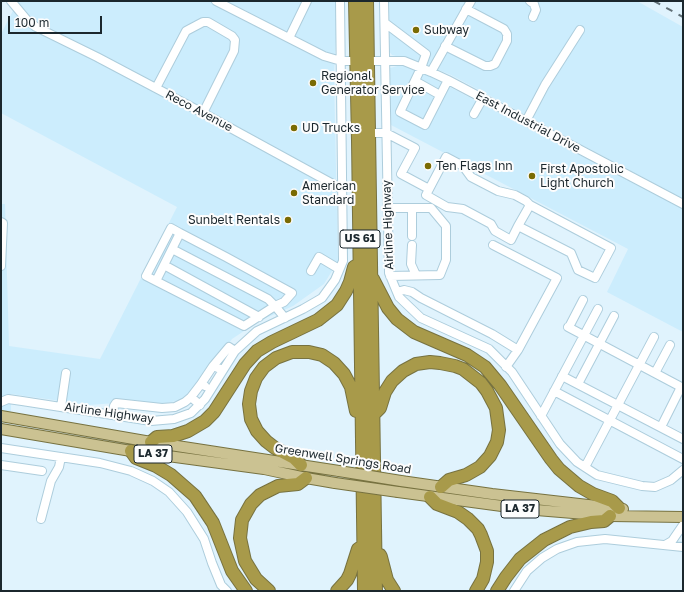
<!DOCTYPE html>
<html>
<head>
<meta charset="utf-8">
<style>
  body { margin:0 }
  #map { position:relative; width:684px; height:592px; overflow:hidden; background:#e0f3fd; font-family:"Golos Text",sans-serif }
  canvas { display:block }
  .frame { position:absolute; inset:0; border:2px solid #1b272d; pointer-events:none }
  .scale { position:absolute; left:8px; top:16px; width:94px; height:18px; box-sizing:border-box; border:2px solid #1b272d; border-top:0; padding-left:5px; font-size:12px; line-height:14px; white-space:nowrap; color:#1b272d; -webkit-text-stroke:3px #fdfdfd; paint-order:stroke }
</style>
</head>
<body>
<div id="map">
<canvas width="684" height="592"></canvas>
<div class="frame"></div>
<div class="scale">100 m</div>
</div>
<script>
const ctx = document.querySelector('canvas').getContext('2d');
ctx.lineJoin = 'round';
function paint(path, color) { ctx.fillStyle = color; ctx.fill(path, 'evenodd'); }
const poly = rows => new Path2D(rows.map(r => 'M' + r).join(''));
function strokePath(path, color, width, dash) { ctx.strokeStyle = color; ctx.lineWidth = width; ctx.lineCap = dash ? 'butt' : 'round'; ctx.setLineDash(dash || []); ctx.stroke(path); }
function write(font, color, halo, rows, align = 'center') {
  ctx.font = font + ' "Golos Text",sans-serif'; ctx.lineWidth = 4; ctx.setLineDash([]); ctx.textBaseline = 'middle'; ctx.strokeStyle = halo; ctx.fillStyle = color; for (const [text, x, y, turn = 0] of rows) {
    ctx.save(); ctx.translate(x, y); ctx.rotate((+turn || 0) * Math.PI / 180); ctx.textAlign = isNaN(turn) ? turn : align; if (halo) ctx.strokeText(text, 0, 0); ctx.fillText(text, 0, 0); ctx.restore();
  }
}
paint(poly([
  [18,1,338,1,334,75,338,261,324,284,293,306,259,321,232,339,191,397,153,407,116,403,89,405,11,394,11,412,1,410,1,204,5,204,9,346,100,359,177,207,1,113,1,34],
  [388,1,637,1,683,27,683,199,451,75,417,61,392,55,388,50],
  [401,65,425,74,683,209,683,332,607,292,628,249,391,125,390,68]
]), '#ccedfd');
const minor = poly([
  [11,1,27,20,36,27,97,57,203,113,342,189],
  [216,1,324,56,341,61,404,61,431,72,448,80,683,204],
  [384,1,389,273,399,297,421,318,489,349,512,372,560,444,577,462,597,475,642,486,655,487,671,480,683,470],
  [530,1,534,4,536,10,533,17],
  [385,23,426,54,421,68,400,112,425,125,448,80],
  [289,38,307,1],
  [445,46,485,66,490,66,495,64,507,41,507,34,504,29,466,9],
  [431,72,471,1],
  [415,81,440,95],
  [156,88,186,31,203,22,208,22,232,36,235,40,234,51,203,113],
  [474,114,483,98],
  [526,121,545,85,580,30],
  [369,133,386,133,415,148,401,174,429,189],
  [446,157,463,166,471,177,498,191,515,195,526,201,530,205,611,248,595,278,578,270,571,253,518,226,511,240,495,231,491,224,463,209,447,207,426,195,446,157],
  [388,208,431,208,446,226,446,260,440,275,390,276],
  [1,222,3,223,1,266],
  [518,226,530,205],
  [180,233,172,249,268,299,275,306,244,326,146,276,171,228,180,233,226,257,292,293,284,302,275,306,285,318],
  [412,236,412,208],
  [412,245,411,264,416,275],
  [493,245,557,278,518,350],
  [164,265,259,317],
  [311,271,319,257,339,269],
  [156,281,172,249],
  [397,292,404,290,412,292,421,298,492,334,518,350,506,367],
  [568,327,683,388],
  [569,327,583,300],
  [213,366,229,347,235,351],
  [655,373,670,345],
  [562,376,683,439],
  [201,384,213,366,223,370],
  [578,384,614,316],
  [554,391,683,459],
  [191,397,201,384,205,386],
  [1,402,8,399,22,401,151,421,174,419,191,413,205,399,235,351,257,331,303,309,322,298,335,280,343,261,340,1],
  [61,407,66,373],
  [112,415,114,406,116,403,162,408,175,407,185,402,191,397,200,405],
  [541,416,598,309],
  [661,427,681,387],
  [1,448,100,463,131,471,153,481,169,492,187,512,204,539,212,563,221,585,227,591],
  [1,465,42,471],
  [585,467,654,337],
  [41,519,51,481,59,467,61,457],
  [665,545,672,541,683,525],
  [514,591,527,571,542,558,557,549,577,542,605,539,683,547]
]);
const major = poly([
  [1,416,151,442,339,471],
  [1,429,131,451,264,469,306,478,335,483],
  [401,481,492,494,623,509],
  [398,492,524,509,610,516,683,517]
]);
const highway = poly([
  [355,1,358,140,364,591],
  [367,1,376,591],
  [373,279,388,308,397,319,414,332,467,355,485,367,500,385,551,459,559,469,579,486,593,494,612,501,619,508],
  [373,415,380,408,385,392,392,381,403,371,416,364,430,362,440,363,455,366,463,369,481,383,487,391,496,408,499,430,497,442,490,456,480,467,466,475,449,480,441,487],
  [151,442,157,437,173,436,188,431,205,421,214,412,245,364,257,351,272,342,318,320,337,305,346,291,350,282,354,267,359,264],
  [131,451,136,458,156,466,171,475,195,496,213,523,232,571,246,591],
  [301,465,294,458,275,448,266,441,257,431,251,419,249,404,251,391,256,378,264,367,276,358,292,352,309,352,322,355,334,363,344,374,351,387,356,411],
  [430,497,437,504,458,512,468,519,478,529,481,535,487,551,487,562,483,579,476,591],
  [380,555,381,557,387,580,394,591],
  [269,591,256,579,245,561,240,538,242,520,251,504,260,495,278,486,298,484,306,478],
  [337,591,347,580,350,574,358,549,361,547],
  [497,591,506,577,520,559,544,540,570,527,591,522,604,521,610,516]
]);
strokePath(minor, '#adcddc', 10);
strokePath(major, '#777240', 12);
strokePath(highway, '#777240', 14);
strokePath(minor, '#fff', 8);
strokePath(major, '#cbc292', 10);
strokePath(highway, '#a89a4a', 12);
strokePath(poly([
  [654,1,683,17]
]), '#617077', 2, [7, 7]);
const majorBridge = poly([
  [339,471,401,481],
  [335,483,398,492]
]);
strokePath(majorBridge, '#777240', 12, []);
strokePath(majorBridge, '#cbc292', 10);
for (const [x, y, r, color] of [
  [416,30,4,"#7a6b03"],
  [313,83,4,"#7a6b03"],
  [294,128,4,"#7a6b03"],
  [428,166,4,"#7a6b03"],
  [532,176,4,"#7a6b03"],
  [294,193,4,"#7a6b03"],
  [288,220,4,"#7a6b03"]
]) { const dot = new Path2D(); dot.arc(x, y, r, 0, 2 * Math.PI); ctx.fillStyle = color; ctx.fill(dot); strokePath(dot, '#fdfdfd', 1.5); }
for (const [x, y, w] of [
  [360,239,40],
  [153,454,38],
  [520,509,38]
]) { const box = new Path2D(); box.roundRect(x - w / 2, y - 9, w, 18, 3); ctx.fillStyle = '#fdfdfd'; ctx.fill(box); strokePath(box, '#1b272d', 1); }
write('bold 11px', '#1b272d', null, [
  ["US 61",360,239],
  ["LA 37",153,454],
  ["LA 37",520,509]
]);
write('12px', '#1b272d', '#fdfdfd', [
  ["Subway",424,30],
  ["Regional",321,76],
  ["Generator Service",321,90],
  ["UD Trucks",302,128],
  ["Ten Flags Inn",436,166],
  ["First Apostolic",540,169],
  ["Light Church",540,183],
  ["American",302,186],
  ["Standard",302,200],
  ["Sunbelt Rentals",280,220,"right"]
], 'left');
write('12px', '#1b272d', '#fdfdfd', [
  ["Reco Avenue",199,111,28],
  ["East Industrial Drive",528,122,28],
  ["Airline Highway",388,225,-92],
  ["Airline Highway",109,413,8],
  ["Greenwell Springs Road",343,459,9]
]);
</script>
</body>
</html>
